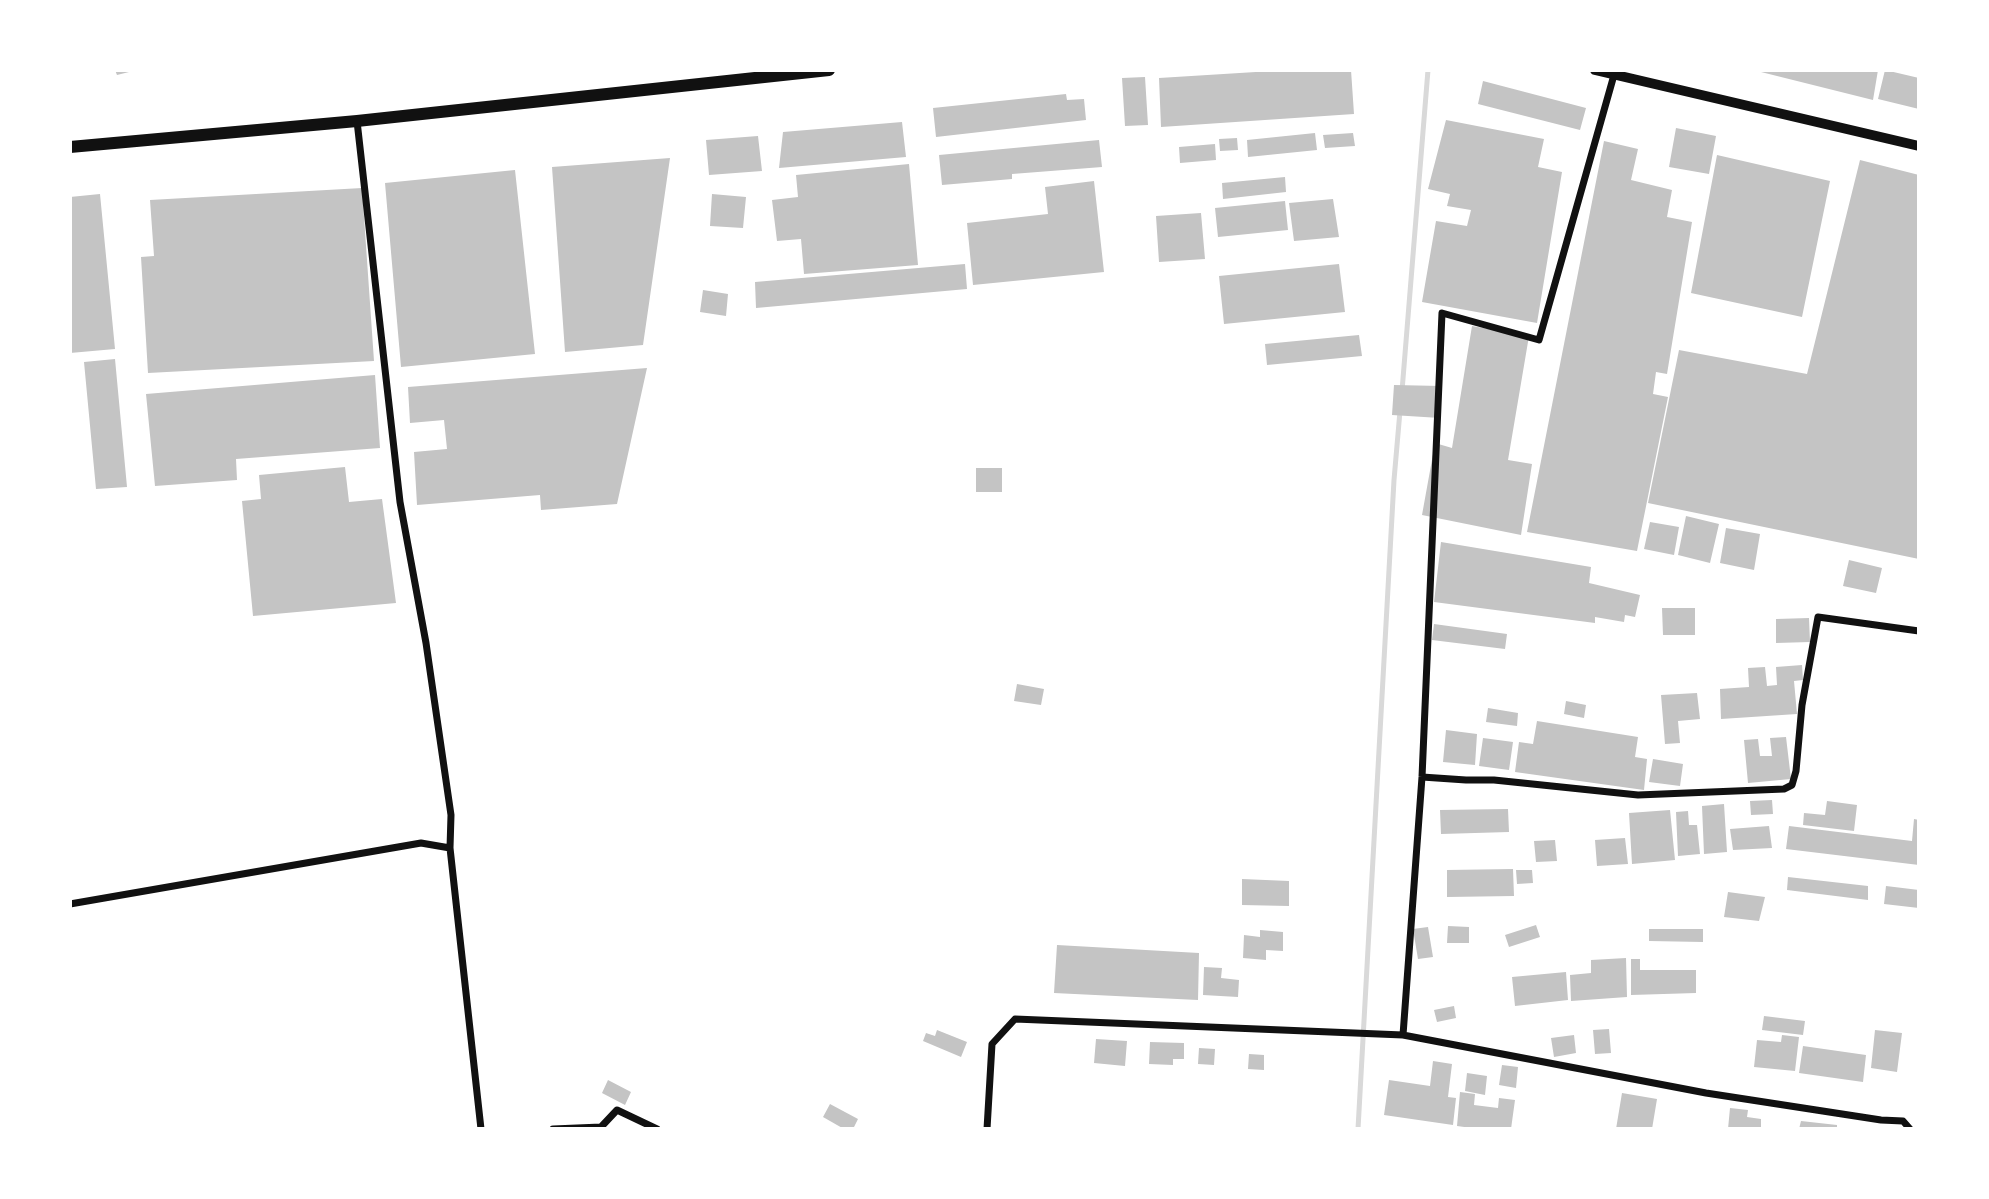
<!DOCTYPE html>
<html>
<head>
<meta charset="utf-8">
<style>
  body { margin:0 }
  #map { position:relative; width:1989px; height:1199px; overflow:hidden; background:#fff; font-family:Inter,sans-serif }
  canvas { display:block }
  .frame { position:absolute; inset:0; border:72px solid #fff; pointer-events:none }
</style>
</head>
<body>
<div id="map">
<canvas width="1989" height="1199"></canvas>
<div class="frame"></div>
</div>
<script>
const ctx = document.querySelector('canvas').getContext('2d');
ctx.lineJoin = 'round';
const poly = rows => new Path2D(rows.map(r => 'M' + r).join(''));
function strokePath(path, color, width, dash) { ctx.strokeStyle = color; ctx.lineWidth = width; ctx.lineCap = dash ? 'butt' : 'round'; ctx.setLineDash(dash || []); ctx.stroke(path); }
function paint(path, color) { ctx.fillStyle = color; ctx.fill(path, 'evenodd'); }
strokePath(poly([
  [1402,391,1428,70],
  [1358,1129,1394,480,1400,411]
]), '#d9d9d9', 5);
paint(poly([
  [115,70,133,70,133,71,117,75],
  [1288,70,1351,70,1354,114,1161,127,1159,78],
  [1753,70,1878,70,1873,100],
  [1885,70,1919,78,1919,109,1878,99],
  [1145,77,1148,125,1125,126,1122,78],
  [1483,81,1586,108,1580,130,1478,104],
  [1066,94,1067,100,1084,99,1086,120,936,137,933,108],
  [1446,120,1544,139,1538,167,1562,172,1537,323,1422,302,1436,221,1467,226,1471,210,1447,206,1450,194,1428,189],
  [902,122,906,157,779,168,783,132],
  [1676,128,1716,136,1709,174,1669,167],
  [1315,133,1317,150,1248,157,1247,140],
  [1353,133,1355,146,1325,148,1323,135],
  [758,136,762,171,709,175,706,140],
  [1237,138,1238,150,1220,151,1219,139],
  [1099,140,1102,167,1012,174,1012,179,942,185,939,155],
  [1604,141,1638,149,1631,180,1672,190,1667,217,1692,222,1667,374,1656,372,1653,394,1668,397,1637,551,1527,532],
  [1215,144,1216,160,1180,163,1179,147],
  [1717,155,1830,181,1802,317,1691,293],
  [670,158,643,345,565,352,552,167],
  [1860,160,1919,175,1919,559,1648,503,1679,350,1807,374],
  [909,164,918,265,804,274,801,239,777,241,772,200,798,197,796,175],
  [515,170,535,354,401,367,385,183],
  [1285,177,1286,192,1223,199,1222,183],
  [1094,181,1104,272,973,285,967,223,1048,214,1045,187],
  [362,188,374,361,148,373,141,257,154,256,150,200],
  [100,194,115,349,70,353,70,197],
  [712,194,746,197,743,228,710,226],
  [1333,199,1339,237,1294,241,1289,203],
  [1285,201,1288,230,1218,237,1215,208],
  [1201,213,1205,259,1159,262,1156,216],
  [965,264,967,289,756,308,755,282],
  [1339,264,1345,312,1224,324,1219,276],
  [703,290,728,294,726,316,700,312],
  [1472,326,1529,336,1508,460,1532,464,1521,535,1422,515,1435,443,1452,448],
  [1359,335,1362,356,1267,365,1265,344],
  [115,359,127,487,96,489,84,362],
  [647,368,617,504,541,510,540,495,417,505,414,452,447,449,444,420,410,423,408,387],
  [375,375,380,448,236,459,237,480,155,486,146,394],
  [1394,385,1441,386,1440,418,1392,415],
  [345,467,349,502,382,499,396,603,253,616,242,501,261,499,259,475],
  [976,468,1002,468,1002,492,976,492],
  [1686,516,1719,524,1710,563,1678,555],
  [1650,522,1679,527,1674,555,1644,549],
  [1726,528,1760,534,1754,570,1720,563],
  [1441,542,1591,567,1589,583,1640,595,1635,617,1625,615,1624,622,1595,617,1595,623,1434,602],
  [1849,560,1882,568,1876,593,1843,586],
  [1662,608,1695,608,1695,635,1663,635],
  [1809,618,1810,642,1776,643,1776,619],
  [1434,624,1507,634,1505,649,1432,640],
  [1802,665,1803,680,1794,681,1797,714,1721,719,1720,689,1749,687,1748,668,1765,667,1767,686,1777,685,1776,667],
  [1017,684,1044,689,1041,705,1014,701],
  [1697,693,1700,719,1678,721,1680,743,1665,744,1661,695],
  [1566,701,1586,705,1584,718,1564,714],
  [1488,708,1518,713,1517,726,1486,722],
  [1537,721,1638,737,1635,757,1647,759,1644,790,1515,772,1519,742,1533,744],
  [1446,730,1477,734,1475,765,1443,762],
  [1786,737,1791,779,1748,783,1744,740,1758,739,1760,756,1772,756,1770,738],
  [1483,738,1513,742,1509,770,1479,766],
  [1653,759,1683,764,1680,786,1649,782],
  [1772,800,1773,814,1751,815,1750,801],
  [1827,801,1857,805,1854,831,1803,825,1804,813,1825,815],
  [1724,804,1727,852,1704,854,1702,806],
  [1508,809,1509,832,1441,834,1440,810],
  [1670,810,1675,860,1632,864,1629,813],
  [1688,811,1689,825,1697,825,1700,854,1678,856,1676,812],
  [1914,819,1919,820,1919,865,1786,849,1789,826,1912,841],
  [1769,826,1772,848,1733,850,1730,829],
  [1625,838,1628,864,1597,866,1595,840],
  [1555,840,1557,861,1536,862,1534,841],
  [1513,869,1514,896,1447,897,1447,870],
  [1516,870,1532,870,1533,883,1517,884],
  [1788,877,1868,886,1868,900,1787,890],
  [1242,879,1289,881,1289,906,1242,905],
  [1886,886,1919,890,1919,908,1884,904],
  [1728,892,1765,897,1759,921,1724,917],
  [1536,925,1540,937,1509,947,1505,935],
  [1448,926,1469,927,1469,943,1447,943],
  [1428,927,1433,957,1418,959,1413,929],
  [1649,929,1703,929,1703,942,1649,941],
  [1260,930,1283,932,1283,951,1266,950,1266,960,1243,958,1244,935,1260,937],
  [1057,945,1199,953,1198,1000,1054,993],
  [1626,958,1627,997,1571,1001,1570,975,1591,973,1591,960],
  [1631,959,1640,959,1640,970,1696,970,1696,993,1631,995],
  [1204,967,1222,968,1221,978,1239,980,1238,997,1203,995],
  [1566,972,1568,1000,1515,1006,1512,977],
  [1454,1006,1456,1018,1437,1022,1434,1010],
  [1764,1016,1805,1021,1803,1035,1762,1030],
  [1609,1029,1611,1053,1595,1054,1593,1030],
  [937,1030,967,1042,961,1057,923,1041,926,1033,935,1036],
  [1875,1030,1902,1033,1897,1072,1871,1068],
  [1574,1035,1576,1053,1554,1057,1551,1038],
  [1782,1035,1799,1037,1795,1071,1754,1067,1757,1040,1781,1042],
  [1096,1039,1127,1041,1125,1066,1094,1063],
  [1150,1042,1184,1043,1184,1059,1173,1059,1173,1065,1149,1064],
  [1803,1046,1866,1055,1863,1082,1799,1073],
  [1199,1048,1215,1049,1214,1065,1198,1064],
  [1249,1054,1264,1055,1264,1070,1248,1069],
  [1433,1061,1452,1064,1448,1097,1456,1098,1453,1125,1384,1115,1389,1080,1430,1086],
  [1502,1065,1518,1067,1516,1088,1499,1085],
  [1467,1073,1487,1076,1485,1095,1465,1091],
  [608,1080,631,1092,625,1105,602,1093],
  [1460,1092,1475,1094,1474,1105,1498,1108,1499,1098,1515,1100,1511,1129,1479,1129,1457,1126],
  [1622,1093,1657,1099,1652,1129,1616,1129],
  [830,1104,858,1119,853,1129,844,1129,823,1117],
  [1730,1108,1748,1110,1747,1117,1761,1119,1761,1129,1728,1129],
  [1801,1121,1837,1125,1837,1129,1799,1129]
]), '#c4c4c4');
strokePath(poly([
  [357,121,400,502,426,643,451,815,450,848,481,1129],
  [1422,777,1466,780,1494,780,1638,795,1784,789,1792,785,1796,771,1802,705,1818,617,1919,631],
  [70,904,421,843,450,848],
  [1403,1035,1422,777,1442,313,1539,340,1614,75],
  [553,1129,601,1127,617,1110,657,1129],
  [987,1129,992,1044,1015,1019,1403,1035,1706,1093,1881,1120,1903,1121,1910,1129]
]), '#111', 7);
strokePath(poly([
  [1595,70,1919,146]
]), '#111', 10);
strokePath(poly([
  [70,147,357,121,829,70]
]), '#111', 12);
</script>
</body>
</html>
